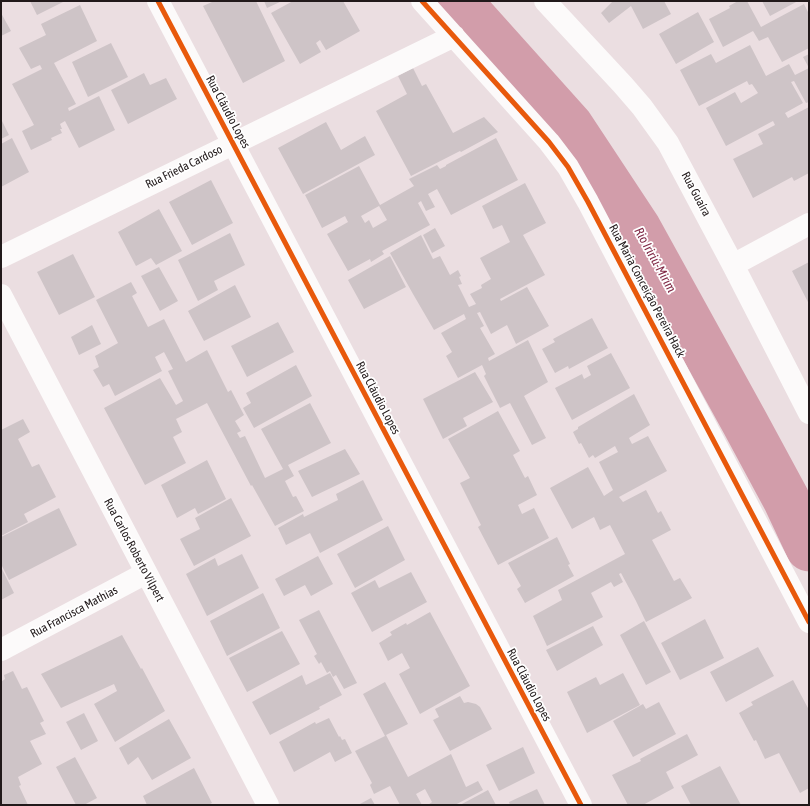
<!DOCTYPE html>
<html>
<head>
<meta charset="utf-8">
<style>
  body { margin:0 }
  #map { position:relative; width:810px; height:806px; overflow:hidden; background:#ebdee1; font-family:"Asap Condensed",sans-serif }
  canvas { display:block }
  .frame { position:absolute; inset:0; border:2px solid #21191a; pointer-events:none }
</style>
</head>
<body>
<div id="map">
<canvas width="810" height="806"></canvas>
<div class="frame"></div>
</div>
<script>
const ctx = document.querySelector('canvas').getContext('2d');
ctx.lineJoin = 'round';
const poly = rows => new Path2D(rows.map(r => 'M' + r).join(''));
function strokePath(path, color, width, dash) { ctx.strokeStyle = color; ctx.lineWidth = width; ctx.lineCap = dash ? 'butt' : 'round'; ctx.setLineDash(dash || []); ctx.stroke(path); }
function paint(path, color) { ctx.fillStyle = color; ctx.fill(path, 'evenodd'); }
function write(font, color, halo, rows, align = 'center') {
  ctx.font = font + ' "Asap Condensed",sans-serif'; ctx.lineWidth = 3.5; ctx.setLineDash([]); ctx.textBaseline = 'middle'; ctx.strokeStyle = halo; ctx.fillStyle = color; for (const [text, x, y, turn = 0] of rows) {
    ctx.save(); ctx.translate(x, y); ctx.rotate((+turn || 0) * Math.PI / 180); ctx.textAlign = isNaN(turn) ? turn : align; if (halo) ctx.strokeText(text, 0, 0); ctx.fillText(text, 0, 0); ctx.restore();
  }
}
strokePath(poly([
  [458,1,570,126,638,229,745,423,786,499,809,548]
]), '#d29daa', 47);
paint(poly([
  [30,1,65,1,37,15],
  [211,1,256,1,285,61,243,83,203,6,212,2],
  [264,1,282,1,267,8],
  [293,1,343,1,360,31,326,50,320,40,316,43,321,52,300,64,271,13],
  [613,1,664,1,671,14,643,29,631,6,609,23,601,13],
  [738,1,747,1,761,27,804,4,809,14,809,48,782,62,768,37,759,41,753,31,723,47,709,19,730,8,729,6],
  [762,1,798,1,770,16],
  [80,5,97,41,54,63,76,104,68,108,69,111,99,96,115,130,79,148,65,121,60,124,62,129,60,129,62,133,51,138,52,140,31,150,22,131,34,125,12,84,42,69,40,65,31,69,19,48,46,35,41,24],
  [698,12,714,42,676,64,659,34],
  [1,13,11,31,1,36],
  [111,43,128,77,88,97,72,62],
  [750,45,766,76,789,64,795,75,809,68,803,57,809,54,809,102,806,103,794,81,791,82,803,103,785,113,788,118,809,107,809,173,794,181,792,177,753,198,733,159,763,144,758,134,775,125,773,121,726,146,706,108,735,92,741,103,758,93,752,84,749,85,747,81,699,106,680,70,711,54,716,63],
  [413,68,422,86,426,84,453,133,484,117,498,132,461,152,460,151,411,176,376,111,407,94,398,76],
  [144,73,150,85,166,78,177,99,128,124,111,90],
  [1,119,9,135,1,139],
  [326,122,341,150,365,136,375,155,303,194,278,148],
  [12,138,29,172,1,187,1,144],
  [496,138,518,180,451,215,437,189,428,194,435,207,426,211,421,201,418,203,430,225,382,251,384,254,371,262,370,259,348,271,327,234,348,222,345,216,322,228,305,195,359,166,380,205,414,186,409,179,437,165,440,169,446,166,446,165],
  [379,206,387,220,373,228,369,220,365,223,361,216],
  [211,180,233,223,192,245,169,202],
  [525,183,546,223,523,235,545,275,500,299,501,301,527,287,549,326,516,344,507,325,491,334,480,312,477,313,484,326,480,328,495,354,488,358,489,361,528,340,548,382,524,396,546,438,532,445,510,403,500,408,484,376,486,374,482,365,458,378,446,356,452,352,441,333,466,319,464,314,434,330,413,294,390,253,421,235,433,259,440,256,450,275,458,270,461,276,459,277,462,284,458,285,469,307,476,304,470,294,482,288,481,285,491,279,480,258,510,242,502,225,493,229,482,206],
  [159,209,182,251,156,265,151,258,136,266,118,232],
  [435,228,445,246,432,253,423,235],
  [230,233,245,265,214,281,218,290,198,301,178,260],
  [73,254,95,297,59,315,37,272],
  [390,256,406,287,364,309,348,280],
  [809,262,809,304,792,271],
  [159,267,178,301,160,311,141,276],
  [131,282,137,293,132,296,148,327,164,319,186,362,207,350,228,392,231,390,244,415,235,421,241,431,237,433,240,438,245,436,265,478,283,469,261,429,310,403,331,443,288,465,294,476,285,481,293,497,296,496,304,511,275,526,252,485,251,486,207,403,176,419,182,432,173,437,186,463,145,485,104,408,160,378,176,405,183,401,168,371,173,369,164,352,155,357,162,371,115,396,109,384,103,387,93,370,99,367,95,356,118,343,96,300],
  [235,285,251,317,204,341,188,311],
  [592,318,608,348,569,369,568,366,555,373,542,349,555,342,553,339],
  [278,322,294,352,247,377,231,346],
  [92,325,101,344,79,355,71,337],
  [611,353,630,388,572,420,555,388,582,374,584,379,591,375,587,366],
  [296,365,312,396,254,428,243,408,251,403,246,393],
  [475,372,493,402,463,418,467,426,443,439,423,399],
  [634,394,650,425,629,438,632,444,648,436,667,471,619,497,623,502,646,490,658,513,661,511,671,530,652,540,674,581,680,578,692,598,646,622,636,601,621,573,619,574,623,582,614,587,611,582,591,593,603,617,547,646,533,616,562,600,558,590,625,554,610,525,600,530,594,517,572,529,550,488,588,467,604,496,613,490,599,462,618,452,615,446,595,458,593,455,589,458,581,443,579,444,573,432,578,429,578,427],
  [498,411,520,451,513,455,525,478,528,476,537,495,518,505,522,514,534,508,549,538,498,565,478,527,481,525,460,483,470,478,448,439],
  [23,419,30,432,18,439,32,467,39,464,56,497,24,514,28,522,1,536,1,430],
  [345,449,360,474,312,497,298,471],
  [207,460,226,499,198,514,195,508,177,518,161,485],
  [363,480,383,520,320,553,310,533,286,545,278,528,303,514,304,517,338,500,336,494],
  [231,498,251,536,194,566,180,539,200,529,195,518],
  [59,508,77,545,9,580,1,564,1,537],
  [388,526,405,560,355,588,337,554],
  [557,537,570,564,568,565,574,576,525,603,517,589,521,586,508,563],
  [242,554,259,588,207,616,186,574,215,558,218,566],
  [318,556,333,584,311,596,305,585,284,596,275,579],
  [1,567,14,593,1,600],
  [411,572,427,602,372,632,351,593,375,580,379,588],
  [263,593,280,628,227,656,210,621],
  [319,610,357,683,344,689,336,675,333,677,330,671,327,673,321,662,319,664,314,656,317,654,299,620],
  [430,612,470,686,420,714,399,674,410,668,402,653,388,661,379,643,392,635,390,632,406,623,407,625],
  [705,619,724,658,680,680,661,643],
  [644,621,671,672,646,685,620,635],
  [593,626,603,645,557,671,546,650],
  [282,631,300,664,247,692,229,658],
  [122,635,141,669,142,668,165,711,115,742,94,704,117,691,114,684,61,708,41,674],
  [758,647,774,676,726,702,710,672],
  [13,671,22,689,27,687,44,721,40,723,46,734,30,741,42,764,18,777,21,785,19,786,28,805,1,805,1,682,5,679,4,675],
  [330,673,342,695,319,707,320,709,270,735,252,702,302,675,306,685],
  [623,673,640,705,587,733,567,692,596,677,600,685],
  [793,680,809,710,809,788,800,793,779,753,765,759,756,740,754,741,739,713,753,705,751,702],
  [385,682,408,724,386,735,408,777,451,754,466,787,478,781,483,790,455,805,428,805,432,802,425,789,416,794,422,805,400,805,390,786,374,794,370,785,372,783,355,751,385,736,363,694],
  [460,696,464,703,468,702,476,704,480,707,492,729,450,751,433,720,439,717,435,709],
  [659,702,676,734,633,757,613,721,643,704,646,709],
  [84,713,98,741,81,750,66,722],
  [329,718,339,737,340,736,342,740,345,739,352,753,335,762,330,752,294,772,279,742,315,722,316,724],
  [169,719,191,758,152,780,138,757,128,765,119,748],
  [687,734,698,755,666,772,674,788,643,805,628,805,612,775,641,761,640,759],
  [523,747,535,773,499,791,486,765],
  [75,757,97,798,84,805,76,805,56,767],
  [720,766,741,805,691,805,681,786],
  [194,768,212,803,208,805,147,805,143,796],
  [537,789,545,805,510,805,509,802],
  [488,790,496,805,460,805],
  [371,798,375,805,358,805]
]), '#cec4c7');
strokePath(poly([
  [158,1,581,805],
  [422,1,549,142,568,167,588,202,809,622],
  [545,1,623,85,642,107,668,143,733,265,809,413],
  [1,257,454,36],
  [733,265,809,224],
  [1,295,268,805],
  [1,650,146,573]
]), '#fcfafa', 22);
strokePath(poly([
  [158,1,581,805],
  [422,1,549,142,568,167,588,202,809,622]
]), '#e8590c', 5);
write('12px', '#21191a', '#fff', [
  ["Rua Cláudio Lopes",228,112,62],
  ["Rua Frieda Cardoso",184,167,-26],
  ["Rua Guaíra",696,194,62],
  ["Rua Maria Conceição Pereira Hack",647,291,62],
  ["Rua Cláudio Lopes",378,398,62],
  ["Rua Carlos Roberto Vilpert",134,550,62],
  ["Rua Francisca Mathias",74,612,-28],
  ["Rua Cláudio Lopes",529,685,62]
]);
write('italic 13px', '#812b47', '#fff', [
  ["Rio Iririú-Mirim",655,260,61]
]);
</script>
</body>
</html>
